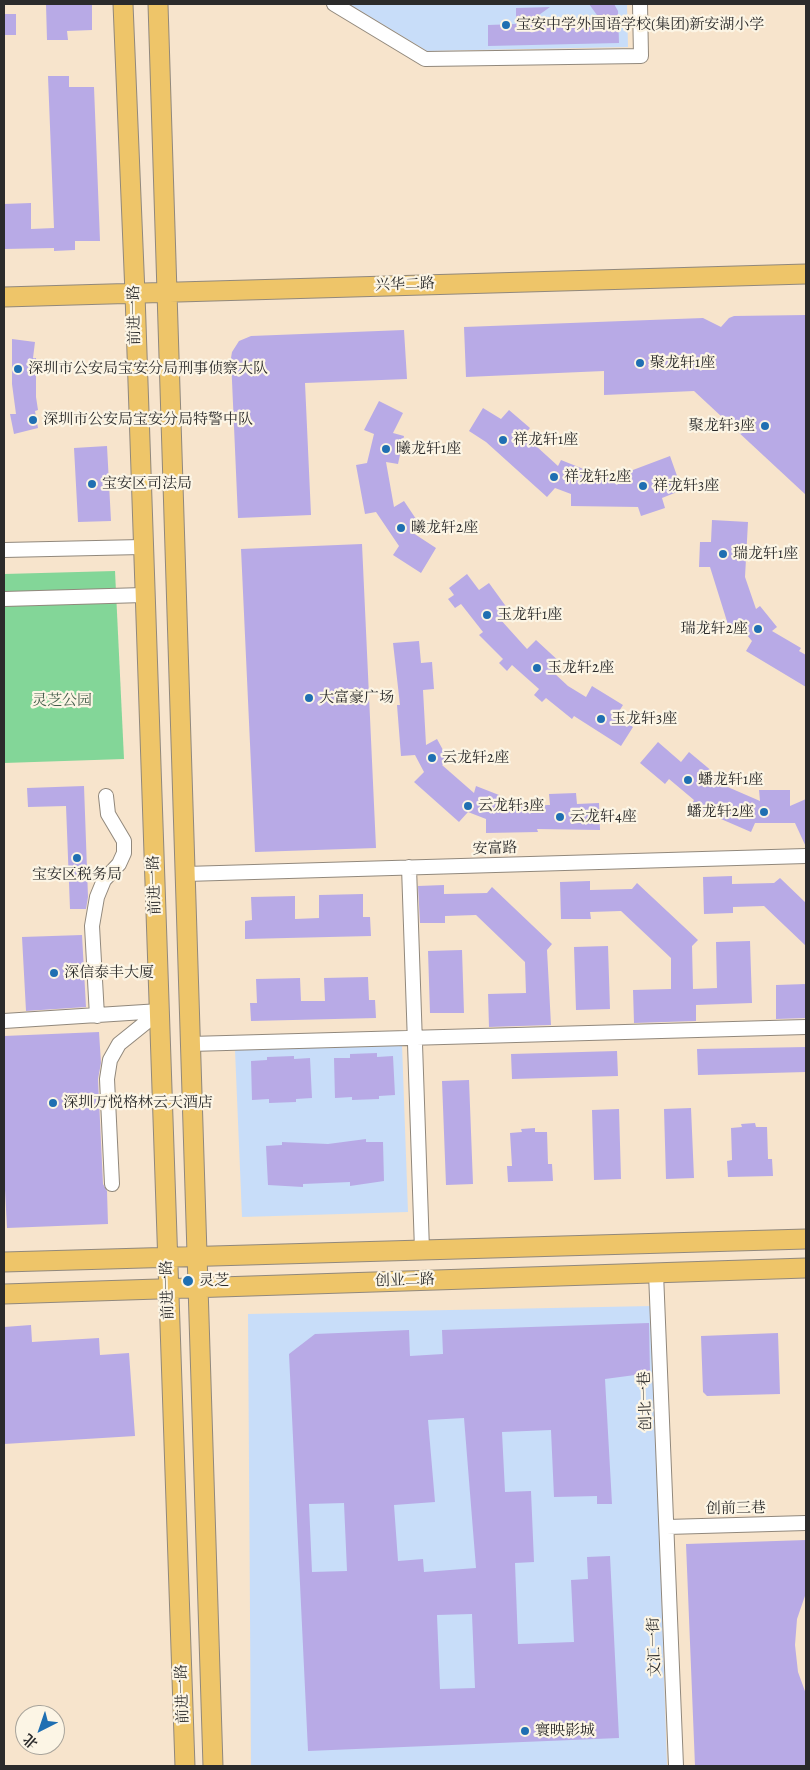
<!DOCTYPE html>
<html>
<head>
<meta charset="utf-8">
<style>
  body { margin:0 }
  #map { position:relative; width:810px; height:1770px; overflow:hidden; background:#f7e4cc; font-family:Alegreya,"Noto Serif SC",serif }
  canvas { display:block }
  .frame { position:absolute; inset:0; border:5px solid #2b2b2b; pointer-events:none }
  .north { position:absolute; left:15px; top:1705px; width:50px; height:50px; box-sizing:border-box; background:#fcf5e5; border:1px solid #a8a49b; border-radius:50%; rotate:221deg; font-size:14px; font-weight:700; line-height:20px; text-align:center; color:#2b2b2b }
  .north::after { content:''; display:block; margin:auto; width:18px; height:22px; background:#1f6fb2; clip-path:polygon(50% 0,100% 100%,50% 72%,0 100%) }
</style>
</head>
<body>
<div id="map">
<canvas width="810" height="1770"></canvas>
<div class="frame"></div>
<div class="north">北</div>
</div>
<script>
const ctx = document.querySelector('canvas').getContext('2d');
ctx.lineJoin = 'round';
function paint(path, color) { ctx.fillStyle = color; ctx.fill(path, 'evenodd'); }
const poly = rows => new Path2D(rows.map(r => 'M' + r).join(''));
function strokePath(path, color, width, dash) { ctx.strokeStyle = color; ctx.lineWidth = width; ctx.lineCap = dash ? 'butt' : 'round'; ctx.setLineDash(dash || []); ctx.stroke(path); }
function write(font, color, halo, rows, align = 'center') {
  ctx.font = font + ' Alegreya,"Noto Serif SC",serif'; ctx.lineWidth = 4.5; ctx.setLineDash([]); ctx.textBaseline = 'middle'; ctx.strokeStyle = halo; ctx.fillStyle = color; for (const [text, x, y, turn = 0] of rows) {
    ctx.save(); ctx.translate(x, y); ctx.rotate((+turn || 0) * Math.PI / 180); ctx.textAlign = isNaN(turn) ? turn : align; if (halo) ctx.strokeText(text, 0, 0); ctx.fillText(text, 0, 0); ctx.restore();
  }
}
paint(poly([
  [349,4,627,4,628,47,427,51],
  [402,1044,408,1212,242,1217,235,1050],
  [652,1306,667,1766,251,1766,248,1314]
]), '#c8ddf9');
paint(poly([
  [115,571,124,759,4,763,4,574]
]), '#83d698');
paint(poly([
  [46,4,92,4,92,30,67,31,68,40,47,40],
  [589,4,614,4,618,11,619,43,488,46,488,25,516,24,516,8,550,7,525,25,602,22],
  [4,14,16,14,16,35,4,35],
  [48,76,69,76,69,87,94,87,100,241,75,241,75,250,54,251,54,248,4,249,4,204,31,203,31,229,54,228],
  [806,315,806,495,694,391,604,395,604,371,466,377,464,327,703,318,721,327,729,318,734,316],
  [404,330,407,379,305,383,311,515,238,518,231,358,232,352,239,341,251,336],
  [12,339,35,342,33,358,36,358,36,397,38,410,35,411,38,428,14,434,10,414,16,414,12,384],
  [379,401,403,413,393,433,404,436,398,464,386,462,394,507,404,501,420,525,410,531,436,548,421,573,393,555,399,546,376,512,365,514,356,465,367,463,374,434,364,430],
  [483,408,501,419,509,410,530,428,524,435,558,466,561,460,586,470,584,475,617,476,670,456,682,490,662,498,665,508,641,516,638,507,571,506,571,494,555,488,547,497,486,442,469,431],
  [107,446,111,521,78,522,74,448],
  [712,520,748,522,745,577,756,609,760,606,777,627,772,631,801,648,799,651,806,655,806,687,746,651,752,641,741,628,730,631,710,567,699,567,700,542,711,542],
  [362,544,376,848,255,852,241,549],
  [467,574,479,590,489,583,510,612,500,619,527,649,536,640,562,664,554,673,568,686,586,697,592,686,623,705,616,716,633,727,621,746,574,716,572,719,546,698,542,702,534,695,539,689,512,665,507,671,499,663,503,659,479,635,483,632,461,604,455,608,448,599,454,595,449,588],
  [419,641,421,663,432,662,434,689,423,690,426,745,437,739,449,761,442,765,474,793,476,786,499,795,495,806,550,805,549,794,576,793,577,804,599,803,600,830,537,829,538,832,486,833,486,819,468,812,459,822,414,782,424,772,415,755,401,756,397,705,400,705,393,643],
  [658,742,681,762,689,752,713,772,707,778,760,801,759,790,790,790,790,806,806,799,806,847,795,823,755,823,751,832,691,806,694,800,669,779,665,784,640,763],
  [84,786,88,897,86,909,70,909,66,806,28,807,27,788],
  [732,876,732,884,774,883,780,878,806,903,806,946,764,906,733,907,733,913,704,914,703,877],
  [590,881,590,890,632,889,637,883,698,940,692,946,693,989,717,988,716,942,750,941,752,1003,696,1005,696,1021,634,1023,633,990,671,989,671,958,621,911,590,912,591,919,561,919,560,882],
  [444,885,444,894,487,893,492,887,552,944,547,950,551,1025,489,1027,488,994,526,993,525,962,476,915,445,916,445,923,420,923,418,886],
  [363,894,363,917,370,917,371,936,245,939,245,921,252,920,251,897,295,896,295,919,319,918,319,895],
  [82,935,86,1007,26,1011,22,937],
  [608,946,610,1009,576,1010,574,947],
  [462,950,464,1013,430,1013,428,951],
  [368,977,369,1000,375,1000,376,1018,251,1021,250,1003,257,1003,256,979,300,978,301,1001,325,1001,324,978],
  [806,984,806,1018,776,1019,776,985],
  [99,1032,101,1063,98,1079,103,1184,107,1191,108,1224,7,1228,4,1171,4,1036],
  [806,1047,806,1072,698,1075,697,1049],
  [617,1051,618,1076,512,1079,511,1054],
  [377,1053,377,1057,393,1056,395,1095,379,1096,379,1099,352,1100,352,1097,335,1098,334,1058,350,1058,350,1054],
  [294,1056,294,1059,310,1058,312,1098,296,1099,296,1102,269,1103,269,1099,252,1100,251,1061,267,1060,267,1057],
  [469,1080,473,1184,446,1185,442,1081],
  [691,1108,694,1178,666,1179,664,1109],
  [619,1109,621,1179,594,1180,592,1110],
  [755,1123,756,1127,767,1127,768,1159,772,1159,773,1176,728,1177,727,1161,732,1160,731,1128,742,1127,741,1124],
  [535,1128,535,1132,547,1132,548,1164,552,1164,553,1181,508,1182,507,1166,512,1166,510,1133,522,1132,521,1129],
  [366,1139,366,1142,383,1142,384,1181,350,1186,350,1182,303,1184,303,1187,268,1185,266,1146,282,1145,282,1142,328,1144],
  [649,1323,650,1373,605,1379,612,1504,597,1504,597,1496,554,1497,551,1430,502,1432,505,1492,531,1491,534,1562,515,1563,518,1644,574,1642,571,1580,588,1579,587,1557,610,1556,619,1738,308,1751,289,1354,315,1334,409,1330,410,1356,443,1354,442,1330],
  [464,1418,476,1568,424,1572,423,1559,398,1561,394,1505,435,1502,428,1420],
  [344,1503,347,1571,312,1572,309,1504],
  [472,1614,475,1688,440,1689,437,1615],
  [31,1325,32,1342,99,1338,100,1355,129,1353,135,1436,4,1444,4,1327],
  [778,1333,780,1394,707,1396,703,1392,701,1336],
  [806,1540,806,1593,797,1619,795,1645,798,1672,806,1694,806,1766,695,1766,686,1544]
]), '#b8aae6');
const minor = poly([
  [334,4,425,59,641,56,640,4],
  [4,550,142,547],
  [4,599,144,595],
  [409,867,422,1250],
  [185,874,806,856],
  [97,1016,92,926,97,897,104,880,119,864,124,853,124,841,108,814,106,796],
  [4,1021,160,1011],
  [190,1044,806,1027],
  [112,1184,107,1079,110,1060,119,1044,160,1011],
  [656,1273,676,1766],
  [667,1527,806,1523]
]);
const major = poly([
  [123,4,135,294,185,1766],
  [158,4,213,1766],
  [4,297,806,274],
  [4,1262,806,1239],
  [4,1294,806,1268]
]);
strokePath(minor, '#91887c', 16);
strokePath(major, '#91887c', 21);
strokePath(minor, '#fff', 14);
strokePath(major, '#eec569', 19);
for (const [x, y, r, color] of [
  [506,25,5,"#1f6fb2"],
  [640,363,5,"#1f6fb2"],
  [18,369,5,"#1f6fb2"],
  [33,420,5,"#1f6fb2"],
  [765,426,5,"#1f6fb2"],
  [503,440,5,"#1f6fb2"],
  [386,449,5,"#1f6fb2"],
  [554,477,5,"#1f6fb2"],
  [92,484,5,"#1f6fb2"],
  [643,486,5,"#1f6fb2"],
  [401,528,5,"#1f6fb2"],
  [723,554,5,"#1f6fb2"],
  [487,615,5,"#1f6fb2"],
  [758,629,5,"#1f6fb2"],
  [537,668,5,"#1f6fb2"],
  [309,698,5,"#1f6fb2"],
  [601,719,5,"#1f6fb2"],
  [432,758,5,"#1f6fb2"],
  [688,780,5,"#1f6fb2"],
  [468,806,5,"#1f6fb2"],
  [764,812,5,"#1f6fb2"],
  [560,817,5,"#1f6fb2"],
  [77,858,5,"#1f6fb2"],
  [54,973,5,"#1f6fb2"],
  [53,1103,5,"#1f6fb2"],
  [188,1281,6,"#1f6fb2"],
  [525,1731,5,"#1f6fb2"]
]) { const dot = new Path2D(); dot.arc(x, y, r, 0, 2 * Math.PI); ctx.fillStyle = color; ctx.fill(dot); strokePath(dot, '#fcf5e5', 2); }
write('15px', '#2b2b2b', '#fcf5e5', [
  ["宝安中学外国语学校(集团)新安湖小学",516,25],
  ["聚龙轩1座",650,363],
  ["深圳市公安局宝安分局刑事侦察大队",28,369],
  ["深圳市公安局宝安分局特警中队",43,420],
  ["聚龙轩3座",755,426,"right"],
  ["祥龙轩1座",513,440],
  ["曦龙轩1座",396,449],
  ["祥龙轩2座",564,477],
  ["宝安区司法局",102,484],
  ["祥龙轩3座",653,486],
  ["曦龙轩2座",411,528],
  ["瑞龙轩1座",733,554],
  ["玉龙轩1座",497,615],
  ["瑞龙轩2座",748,629,"right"],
  ["玉龙轩2座",547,668],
  ["大富豪广场",319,698],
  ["玉龙轩3座",611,719],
  ["云龙轩2座",442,758],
  ["蟠龙轩1座",698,780],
  ["云龙轩3座",478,806],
  ["蟠龙轩2座",754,812,"right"],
  ["云龙轩4座",570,817],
  ["宝安区税务局",77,875,"center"],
  ["深信泰丰大厦",64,973],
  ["深圳万悦格林云天酒店",63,1103],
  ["灵芝",199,1281],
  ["寰映影城",535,1731]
], 'left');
write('15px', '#2b2b2b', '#fcf5e5', [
  ["兴华二路",405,285,-2],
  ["前进一路",135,315,-91],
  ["安富路",495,849,-2],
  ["前进一路",155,885,-92],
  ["创业二路",405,1281,-2],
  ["前进一路",168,1290,-92],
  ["创北一巷",646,1401,-92],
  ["创前三巷",736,1509,-1],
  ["文汇一街",655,1647,-92],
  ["前进一路",183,1694,-92]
]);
write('15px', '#455e4c', '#fcf5e5', [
  ["灵芝公园",62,701]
]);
</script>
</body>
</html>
